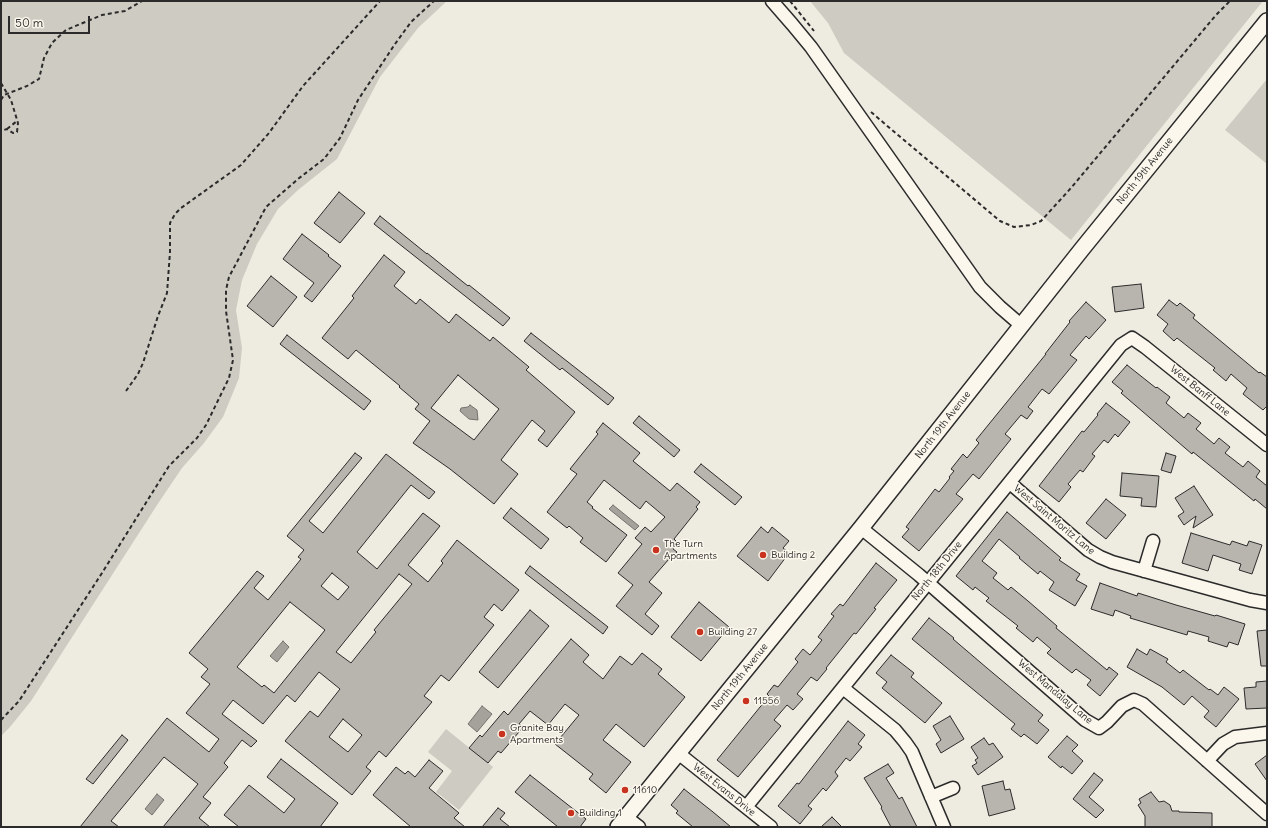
<!DOCTYPE html>
<html>
<head>
<meta charset="utf-8">
<style>
  body { margin:0 }
  #map { position:relative; width:1268px; height:828px; overflow:hidden; background:#eeebe0; font-family:Delius,sans-serif }
  canvas { display:block }
  .frame { position:absolute; inset:0; border:2px solid #2b2b2b; pointer-events:none }
  .scale { position:absolute; left:8px; top:16px; width:82px; height:18px; box-sizing:border-box; border:2px solid #2b2b2b; border-top:0; padding-left:5px; font-size:12px; line-height:14px; white-space:nowrap; color:#2b2b2b; -webkit-text-stroke:3px #fbf7ec; paint-order:stroke }
</style>
</head>
<body>
<div id="map">
<canvas width="1268" height="828"></canvas>
<div class="frame"></div>
<div class="scale">50 m</div>
</div>
<script>
const ctx = document.querySelector('canvas').getContext('2d');
ctx.lineJoin = 'round';
function paint(path, color) { ctx.fillStyle = color; ctx.fill(path, 'evenodd'); }
const poly = rows => new Path2D(rows.map(r => 'M' + r).join(''));
function strokePath(path, color, width, dash) { ctx.strokeStyle = color; ctx.lineWidth = width; ctx.lineCap = dash ? 'butt' : 'round'; ctx.setLineDash(dash || []); ctx.stroke(path); }
function write(font, color, halo, rows, align = 'center') {
  ctx.font = font + ' Delius,sans-serif'; ctx.lineWidth = 3; ctx.setLineDash([]); ctx.textBaseline = 'middle'; ctx.strokeStyle = halo; ctx.fillStyle = color; for (const [text, x, y, turn = 0] of rows) {
    ctx.save(); ctx.translate(x, y); ctx.rotate((+turn || 0) * Math.PI / 180); ctx.textAlign = isNaN(turn) ? turn : align; if (halo) ctx.strokeText(text, 0, 0); ctx.fillText(text, 0, 0); ctx.restore();
  }
}
paint(poly([
  [1,1,447,1,418,28,380,77,337,159,298,190,278,209,257,244,242,280,236,310,242,348,239,378,223,417,204,443,182,468,159,502,31,701,10,727,1,736],
  [810,1,1263,1,1071,240,844,53,828,23],
  [1267,79,1267,164,1225,130],
  [446,729,493,767,459,810,436,792,452,771,428,752]
]), '#cecbc2');
const water = poly([
  [470,405,477,410,478,420,469,419,460,411,461,408,468,407,470,405],
  [613,505,639,526,635,530,609,509,613,505],
  [283,641,289,647,277,662,270,656,283,641],
  [482,706,492,714,477,732,468,724,482,706],
  [157,794,164,800,152,815,145,809,157,794]
]);
paint(water, '#a4a29a');
strokePath(water, '#74726e', 1);
const building = poly([
  [339,192,365,213,340,243,314,223,339,192],
  [380,216,427,254,427,253,468,286,469,285,510,318,503,326,374,224,380,216],
  [302,234,329,255,328,256,341,266,312,302,304,296,314,283,283,259,302,234],
  [384,255,405,272,394,286,416,304,420,299,449,323,456,314,490,341,493,337,529,367,526,370,575,412,547,447,538,440,545,431,532,420,501,460,518,474,494,504,450,469,413,443,430,421,415,409,419,404,399,387,400,386,356,350,348,359,322,338,354,298,352,296,384,255],
  [458,375,499,409,474,440,431,408,458,375],
  [271,276,297,297,273,327,247,306,271,276],
  [1141,284,1144,308,1115,312,1112,287,1141,284],
  [1169,300,1177,306,1180,303,1195,315,1193,318,1259,373,1260,372,1267,377,1267,406,1263,410,1243,394,1247,388,1231,374,1226,381,1213,370,1215,368,1177,338,1174,341,1163,331,1168,324,1157,315,1169,300],
  [1086,302,1106,320,1089,339,1086,336,1070,355,1077,360,1049,394,1042,389,1028,407,1033,411,1027,419,1021,415,1005,434,1011,439,979,479,973,474,956,494,963,499,919,551,902,537,909,529,906,527,935,489,939,492,950,478,949,477,954,471,951,469,963,454,967,458,979,443,976,440,1046,354,1045,354,1070,322,1069,321,1086,302],
  [531,333,614,398,608,405,562,368,560,370,524,341,531,333],
  [287,335,371,401,364,410,280,344,287,335],
  [1127,365,1156,388,1157,387,1170,397,1166,403,1184,418,1188,413,1201,423,1196,429,1214,444,1219,438,1230,447,1225,453,1243,467,1248,461,1260,471,1256,477,1267,486,1267,509,1255,499,1254,501,1193,452,1192,454,1121,393,1123,391,1112,382,1127,365],
  [1106,403,1130,422,1118,437,1115,434,1108,443,1104,440,1092,454,1095,456,1083,472,1080,470,1068,484,1071,487,1059,502,1039,486,1082,431,1084,432,1098,415,1097,414,1106,403],
  [639,416,680,450,674,457,633,423,639,416],
  [603,423,640,453,633,461,670,491,677,483,700,502,696,507,698,509,674,539,678,543,673,549,677,552,670,560,669,559,649,582,662,593,645,614,659,626,652,635,616,606,633,585,618,573,642,544,635,538,645,527,651,532,665,517,646,501,640,509,604,480,587,502,593,507,592,508,627,535,606,562,580,542,583,538,569,526,567,528,547,512,577,474,570,469,598,434,596,432,603,423],
  [355,453,362,458,309,521,323,533,386,454,435,492,429,499,411,485,357,552,377,569,423,513,440,526,408,565,428,582,443,563,441,561,457,540,519,590,502,611,494,604,484,617,494,625,449,681,441,675,424,696,432,702,386,757,379,751,366,767,371,771,352,795,285,741,310,711,318,717,340,689,319,672,295,702,287,695,263,724,233,700,222,714,257,741,251,747,242,740,224,763,228,767,203,797,211,803,199,818,210,827,163,827,198,784,164,757,111,821,119,827,80,827,167,718,209,752,219,739,186,713,210,684,201,677,208,669,189,653,257,571,264,576,254,588,268,600,301,559,298,557,304,550,287,536,355,453],
  [332,573,349,587,338,600,321,586,332,573],
  [399,574,412,584,374,630,376,632,351,663,336,652,399,574],
  [290,602,325,630,274,693,264,685,262,687,237,667,290,602],
  [343,719,362,735,348,752,329,737,343,719],
  [1166,453,1176,456,1171,473,1161,470,1166,453],
  [701,464,742,497,735,505,694,472,701,464],
  [1122,473,1159,476,1156,507,1141,506,1142,498,1120,496,1122,473],
  [1194,486,1213,515,1193,528,1196,516,1184,525,1178,516,1184,512,1175,498,1194,486],
  [1106,499,1126,515,1106,539,1086,523,1106,499],
  [511,508,549,539,541,549,503,518,511,508],
  [1007,512,1061,558,1059,560,1080,574,1076,580,1087,586,1075,606,1049,590,1054,582,1040,571,1038,574,1019,558,1020,557,999,539,982,561,997,573,993,578,1008,590,1011,587,1028,601,1057,626,1056,628,1107,670,1109,667,1118,674,1100,696,1087,685,1091,680,1076,669,1072,673,1047,653,1051,649,1037,637,1033,642,1016,628,1018,626,986,601,989,598,975,587,973,590,956,576,1007,512],
  [761,527,768,533,772,527,789,541,783,548,789,553,768,581,737,556,761,527],
  [1191,533,1230,545,1232,541,1247,546,1249,541,1262,545,1252,574,1239,570,1241,564,1213,555,1208,571,1182,563,1191,533],
  [876,563,897,580,874,608,876,609,856,634,854,633,826,668,827,669,817,681,811,677,797,694,803,699,793,710,787,705,774,720,781,726,738,777,717,760,769,696,767,694,774,685,778,687,798,662,795,659,803,649,810,655,822,640,818,637,834,616,831,614,840,604,843,606,876,563],
  [530,566,608,627,603,634,525,573,530,566],
  [1100,583,1137,596,1138,593,1176,605,1215,616,1216,615,1245,624,1238,645,1229,642,1227,647,1208,641,1209,637,1188,631,1187,635,1130,618,1131,616,1115,610,1113,616,1091,609,1100,583],
  [699,602,729,627,701,661,671,637,699,602],
  [530,610,549,626,498,688,479,672,530,610],
  [929,618,954,638,953,639,987,668,1043,715,1038,721,1049,730,1037,744,1024,734,1021,737,1011,729,1015,724,912,639,929,618],
  [1267,630,1267,666,1261,666,1257,631,1267,630],
  [571,639,589,655,583,662,603,679,620,656,632,665,642,653,662,669,658,674,685,697,644,747,616,724,603,740,631,762,606,793,589,779,593,774,555,744,579,715,565,704,548,725,530,711,519,724,523,727,519,732,501,753,498,751,488,763,469,748,480,735,482,737,504,711,508,715,571,639],
  [1137,649,1147,655,1150,649,1168,659,1166,662,1180,673,1183,670,1209,690,1210,689,1218,695,1224,687,1239,699,1216,727,1204,717,1209,711,1192,696,1184,705,1162,687,1127,667,1137,649],
  [891,655,914,673,911,677,942,703,925,723,882,688,887,682,876,673,891,655],
  [1267,681,1267,708,1246,709,1244,688,1256,687,1256,682,1267,681],
  [950,716,964,739,941,753,936,744,941,740,933,726,950,716],
  [848,721,865,735,858,744,862,747,850,761,846,758,835,772,838,776,826,791,823,788,808,806,812,809,800,824,778,806,797,783,799,784,848,721],
  [122,735,128,740,93,784,86,779,122,735],
  [1067,736,1078,745,1072,751,1083,761,1072,774,1062,766,1061,768,1048,757,1067,736],
  [984,738,989,745,993,743,1003,757,978,775,972,766,977,763,975,760,978,758,971,747,984,738],
  [1267,755,1267,781,1255,764,1267,755],
  [281,759,338,803,320,827,239,827,224,815,249,785,284,813,295,799,267,777,281,759],
  [429,760,443,771,429,788,459,813,454,818,465,827,411,827,373,795,396,767,405,774,408,771,415,777,429,760],
  [888,764,894,773,886,778,899,799,902,797,917,827,891,827,881,808,882,807,864,778,888,764],
  [1094,773,1103,780,1089,797,1104,810,1096,818,1073,799,1094,773],
  [530,775,586,819,580,827,558,827,515,792,530,775],
  [1003,781,1005,790,1010,789,1015,809,989,816,982,786,1003,781],
  [684,789,713,812,731,827,693,827,676,813,678,811,671,805,684,789],
  [1151,792,1159,802,1164,801,1170,805,1172,811,1179,811,1179,812,1212,813,1212,827,1145,827,1145,816,1138,805,1141,803,1139,799,1151,792],
  [498,808,505,813,500,819,510,827,482,827,498,808],
  [832,817,842,827,821,827,832,817]
]);
paint(building, '#b8b5ae');
strokePath(building, '#2b2b2b', 1);
const minor = poly([
  [772,1,792,24,811,47,980,287,1000,307,1022,326],
  [1010,483,1074,538,1088,550,1100,557,1112,562,1250,600,1267,603],
  [861,528,919,575,1085,720,1099,728,1107,722,1122,706,1134,700,1143,704,1267,814],
  [1144,571,1153,541],
  [843,688,895,730,905,742,912,752,944,827],
  [678,753,771,827],
  [1207,761,1223,744,1235,737,1267,733],
  [931,797,953,788],
  [746,807,1121,345,1132,338,1145,347,1267,445],
  [626,817,639,827]
]);
const major = poly([
  [618,827,861,528,1082,249,1267,21]
]);
strokePath(minor, '#2b2b2b', 15);
strokePath(major, '#2b2b2b', 18);
strokePath(poly([
  [790,1,814,31],
  [1,83,11,100,18,123,17,132,13,133,7,129,1,131],
  [1,100,4,95,27,86,39,79,44,58,52,43,66,30,102,15,125,11,142,1],
  [871,112,885,124,1000,221,1014,227,1031,225,1041,221,1071,188,1216,15,1230,1],
  [7,129,17,121],
  [126,391,138,374,143,363,158,316,167,293,170,252,170,223,175,214,181,208,241,165,269,133,303,86,380,1],
  [1,720,19,701,102,573,169,466,197,438,206,425,229,378,233,360,226,311,226,290,229,277,266,207,298,179,324,159,340,138,358,100,395,44,411,22,434,1]
]), '#2b2b2b', 2, [4, 3]);
strokePath(minor, '#fbf7ec', 12);
strokePath(major, '#fbf7ec', 15);
for (const [x, y, r, color] of [
  [656,550,4,"#c8321e"],
  [763,555,4,"#c8321e"],
  [700,632,4,"#c8321e"],
  [746,701,4,"#c8321e"],
  [502,734,4,"#c8321e"],
  [625,790,4,"#c8321e"],
  [571,813,4,"#c8321e"]
]) { const dot = new Path2D(); dot.arc(x, y, r, 0, 2 * Math.PI); ctx.fillStyle = color; ctx.fill(dot); strokePath(dot, '#fbf7ec', 1.5); }
write('10px', '#2b2b2b', '#fbf7ec', [
  ["North 19th Avenue",1145,171,-51],
  ["West Banff Lane",1200,391,39],
  ["North 19th Avenue",943,425,-52],
  ["West Saint Moritz Lane",1054,520,40],
  ["North 18th Drive",937,571,-51],
  ["North 19th Avenue",740,677,-51],
  ["West Mandalay Lane",1055,692,40],
  ["West Evans Drive",724,790,39]
]);
write('10px', '#2b2b2b', '#fbf7ec', [
  ["The Turn",664,544],
  ["Apartments",664,556],
  ["Building 2",771,555],
  ["Building 27",708,632],
  ["11556",754,701],
  ["Granite Bay",510,728],
  ["Apartments",510,740],
  ["11610",633,790],
  ["Building 1",579,813]
], 'left');
</script>
</body>
</html>
